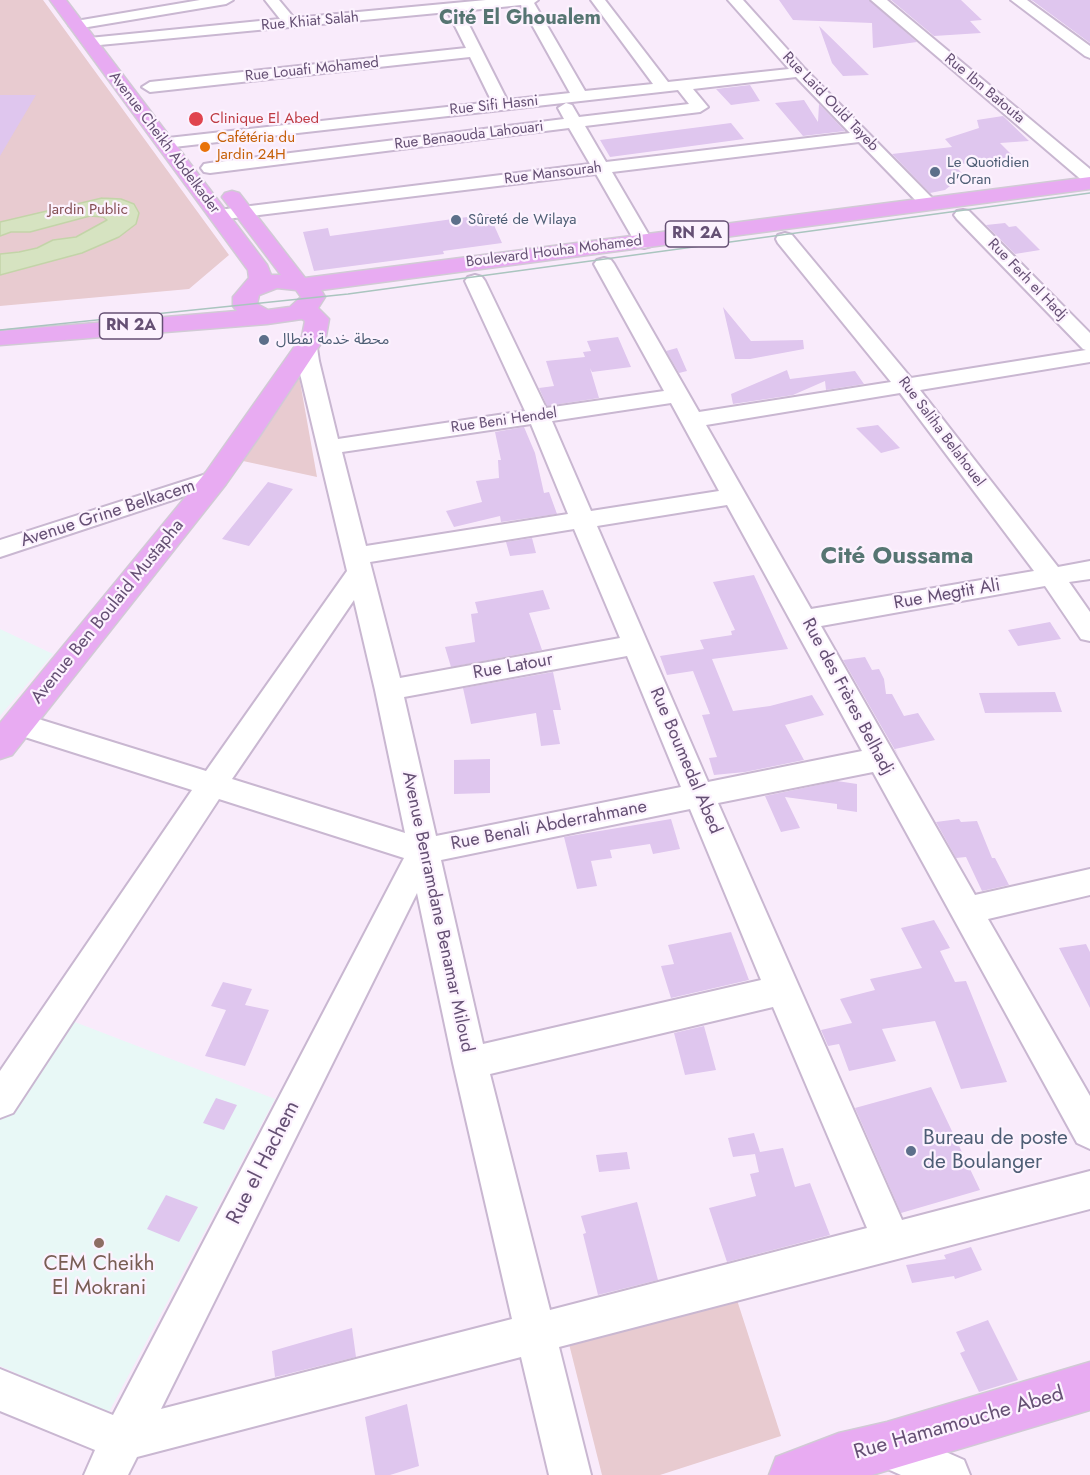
<!DOCTYPE html>
<html>
<head>
<meta charset="utf-8">
<style>
  body { margin:0 }
  canvas { display:block; background:#f9ebfb }
</style>
</head>
<body>
<canvas width="1090" height="1475"></canvas>
<script>
const ctx = document.querySelector('canvas').getContext('2d');
ctx.lineJoin = 'round';
function paint(path, color) { ctx.fillStyle = color; ctx.fill(path, 'evenodd'); }
const poly = rows => new Path2D(rows.map(r => 'M' + r).join(''));
function strokePath(path, color, width, dash) { ctx.strokeStyle = color; ctx.lineWidth = width; ctx.lineCap = dash ? 'butt' : 'round'; ctx.setLineDash(dash || []); ctx.stroke(path); }
function write(font, color, halo, rows, align = 'center') {
  ctx.font = font + ' Jost,"Noto Sans Arabic",sans-serif'; ctx.lineWidth = 4.5; ctx.setLineDash([]); ctx.textBaseline = 'middle'; ctx.strokeStyle = halo; ctx.fillStyle = color; for (const [text, x, y, turn = 0] of rows) {
    ctx.save(); ctx.translate(x, y); ctx.rotate((+turn || 0) * Math.PI / 180); ctx.textAlign = isNaN(turn) ? turn : align; if (halo) ctx.strokeText(text, 0, 0); ctx.fillText(text, 0, 0); ctx.restore();
  }
}
paint(poly([
  [0,629,53,654,0,716],
  [67,1019,275,1099,108,1414,0,1366,0,1120]
]), '#e8f8f6');
paint(poly([
  [0,0,43,0,229,255,189,289,0,306],
  [299,376,317,477,243,461],
  [737,1300,781,1436,660,1475,602,1475,569,1344]
]), '#e8cbd0');
const water = poly([
  [102,198,121,199,134,204,139,213,136,224,119,237,82,253,0,275,0,254,19,252,37,248,53,240,76,237,107,220,103,217,90,216,30,232,11,232,0,236,0,222,102,198]
]);
paint(water, '#d6e3c1');
strokePath(water, '#c3d4a8', 1.5);
paint(poly([
  [779,0,869,0,917,42,873,48,872,23,793,20],
  [891,0,961,0,982,20,970,21,981,33,934,36],
  [1031,0,1090,0,1090,43,1033,1],
  [819,26,869,75,843,76,832,63],
  [750,85,760,101,731,105,716,89],
  [0,95,36,95,0,156],
  [804,100,818,122,819,104,845,131,803,136,775,103],
  [1003,116,1029,141,1000,143,1014,157,954,165,964,175,945,190,930,193,892,154,952,147,945,139,979,128,977,120],
  [731,123,744,139,610,157,600,140],
  [489,214,502,243,443,251,444,254,314,271,303,232,328,228,330,236],
  [1005,223,1009,227,1016,226,1040,250,1015,254,986,225],
  [723,307,751,341,803,340,804,349,750,359,735,359],
  [618,337,631,367,592,372,590,368,599,398,547,406,539,388,554,386,546,361,585,357,583,352,591,351,587,341],
  [677,348,687,371,679,373,666,351],
  [787,370,790,379,855,371,864,384,826,390,825,381,793,395,733,404,731,394],
  [878,425,900,448,881,453,856,428],
  [524,427,535,453,544,493,549,492,557,514,501,522,500,516,454,527,446,511,482,502,476,481,499,478,498,460,501,460,495,432],
  [268,482,293,489,249,546,222,539],
  [532,538,536,553,510,556,506,542],
  [754,575,788,649,712,659,733,711,770,706,812,695,824,715,785,725,804,760,745,772,714,775,709,758,717,757,702,715,710,714,693,671,667,675,660,656,704,649,700,640,732,635,731,631,735,630,713,582],
  [543,590,550,609,529,613,542,650,451,667,445,647,475,642,471,614,478,613,475,602],
  [1050,622,1061,639,1018,646,1008,630],
  [865,657,872,670,879,669,884,679,886,694,892,694,904,716,918,713,935,740,895,749,899,757,843,660],
  [553,672,561,710,553,710,560,744,541,746,536,713,471,724,463,688],
  [1055,692,1062,712,985,713,979,693],
  [490,759,490,793,454,794,454,760],
  [837,781,857,784,857,812,837,809,837,804,785,797,800,828,781,832,765,796],
  [671,819,680,849,653,854,650,844,610,850,612,858,591,861,597,886,577,889,564,837],
  [959,819,961,822,977,821,992,858,995,858,1009,885,982,891,966,857,956,858,936,822],
  [934,920,950,948,940,951,955,982,966,981,1007,1082,961,1089,935,1021,882,1029,896,1061,849,1071,839,1044,828,1046,821,1030,852,1023,840,999,875,990,870,979,922,968,901,928],
  [731,932,749,980,671,998,661,966,674,964,668,945],
  [1086,944,1090,952,1090,1008,1059,948],
  [223,982,252,989,245,1005,269,1010,245,1066,205,1056,226,1010,211,1006],
  [704,1026,716,1070,685,1075,674,1033],
  [931,1087,980,1190,901,1213,855,1108],
  [216,1098,237,1105,224,1130,203,1123],
  [754,1133,760,1152,783,1148,795,1187,810,1183,830,1235,727,1262,709,1208,756,1196,750,1174,759,1172,755,1154,733,1157,728,1138],
  [627,1152,630,1169,599,1172,596,1155],
  [166,1195,198,1207,179,1242,147,1229],
  [637,1202,658,1280,598,1295,583,1234,586,1233,581,1216],
  [971,1247,982,1270,955,1279,954,1276,912,1283,906,1265,946,1259,944,1255],
  [988,1320,1018,1380,979,1392,960,1353,965,1351,956,1332],
  [352,1328,356,1357,275,1377,272,1351],
  [407,1404,419,1466,390,1475,375,1475,365,1417]
]), '#dfc6ee');
const minor = poly([
  [200,0,233,0,226,4,76,29,69,25,76,21,200,0],
  [265,0,279,0,294,18,486,0,538,0,534,3,585,91,653,84,591,0,605,0,668,82,789,69,728,0,743,0,805,69,937,203,934,207,928,208,922,207,859,142,612,172,653,242,651,246,644,248,637,246,635,242,596,174,218,220,212,219,209,215,212,211,218,210,590,164,569,128,210,173,204,172,201,168,204,164,210,163,564,119,558,108,566,103,572,105,579,117,689,104,678,90,165,148,159,147,157,143,159,139,492,102,470,57,150,92,142,87,150,82,466,48,448,12,89,46,82,42,89,38,280,19,265,0],
  [521,5,570,93,507,100,462,11,521,5],
  [796,77,850,133,606,162,585,126,700,112,708,107,693,89,796,77],
  [871,0,887,0,1090,169,1090,183,1084,182,871,0],
  [1011,0,1027,0,1090,46,1090,58,1085,56,1011,0],
  [963,210,969,211,1090,333,1090,362,920,390,1058,567,1090,561,1090,579,1069,582,1090,612,1090,641,1081,639,1045,586,821,626,975,895,1090,869,1090,895,988,919,1090,1096,1090,1149,1077,1143,873,772,718,803,902,1220,1090,1171,1090,1209,559,1347,591,1475,549,1475,521,1357,137,1457,128,1475,84,1475,95,1450,0,1411,0,1369,113,1415,404,858,219,799,13,1113,0,1118,0,1071,192,790,9,732,5,724,9,716,19,713,206,771,347,571,297,361,297,348,300,344,307,342,314,344,317,348,319,361,338,439,525,411,465,281,468,277,475,275,482,277,485,281,546,408,664,391,594,264,597,260,604,258,611,260,614,264,699,412,891,382,778,243,776,239,778,235,785,233,792,235,911,378,1086,350,1083,349,957,219,954,215,957,211,963,210],
  [900,393,1034,571,811,609,706,425,900,393],
  [671,403,719,491,591,511,552,421,671,403],
  [531,424,568,514,366,546,342,452,531,424],
  [727,505,862,751,708,782,597,526,727,505],
  [574,529,620,638,400,678,370,562,574,529],
  [354,600,375,690,405,833,232,779,354,600],
  [627,656,681,787,436,836,404,697,627,656],
  [690,809,761,980,483,1044,441,860,690,809],
  [417,893,453,1063,512,1319,161,1409,417,893],
  [773,1007,867,1228,550,1310,490,1074,773,1007],
  [216,471,224,473,228,478,224,483,0,557,0,540,216,471],
  [887,1426,964,1460,970,1475,901,1475,872,1462,866,1447,872,1432,887,1426]
]);
const major = poly([
  [50,0,66,0,267,265,271,275,281,275,222,197,225,193,232,191,239,193,305,278,1090,177,1090,189,321,290,325,297,318,308,329,319,326,336,259,437,226,484,12,755,0,759,0,723,206,472,302,336,305,321,302,319,267,324,0,345,0,331,237,311,233,306,233,297,249,278,248,270,50,0],
  [277,288,296,290,301,297,290,307,268,310,257,304,259,295,277,288],
  [1090,1362,1090,1410,872,1475,769,1475,776,1457,839,1433,887,1422,1090,1362]
]);
strokePath(minor, '#c9b7d1', 4);
strokePath(major, '#d1cad5', 3);
paint(minor, '#fff');
paint(major, '#e8abf2');
strokePath(poly([
  [0,330,348,294,1090,193]
]), '#aac5bf', 1.5);
for (const [x, y, r, color] of [
  [196,119,8,"#e0444e"],
  [205,147,6,"#e8710a"],
  [935,172,6,"#5c6f8a"],
  [456,220,6,"#5c6f8a"],
  [264,340,6,"#5c6f8a"],
  [911,1151,6,"#5c6f8a"],
  [99,1243,6,"#8d6e63"]
]) { const dot = new Path2D(); dot.arc(x, y, r, 0, 2 * Math.PI); ctx.fillStyle = color; ctx.fill(dot); strokePath(dot, '#fcf2fe', 2); }
write('15px', '#655074', '#fcf2fe', [
  ["Rue Khiat Salah",310,22,-5],
  ["Rue Louafi Mohamed",312,70,-6],
  ["Rue Ibn Batouta",984,89,40],
  ["Rue Laid Ould Tayeb",830,102,46],
  ["Rue Sifi Hasni",494,106,-6],
  ["Rue Benaouda Lahouari",469,136,-7],
  ["Avenue Cheikh Abdelkader",164,143,53],
  ["Rue Mansourah",553,174,-7],
  ["Boulevard Houha Mohamed",554,252,-7],
  ["Rue Ferh el Hadj",1027,280,46],
  ["Rue Beni Hendel",504,421,-8],
  ["Rue Saliha Belahouel",941,432,53]
]);
write('15px', '#be3a42', '#fcf2fe', [
  ["Clinique El Abed",210,119]
], 'left');
write('15px', '#c56008', '#fcf2fe', [
  ["Cafétéria du",217,138],
  ["Jardin 24H",217,155]
], 'left');
write('15px', '#4e5e75', '#fcf2fe', [
  ["Le Quotidien",947,163],
  ["d'Oran",947,180],
  ["Sûreté de Wilaya",468,220],
  ["محطة خدمة نفطال",276,340]
], 'left');
write('15px', '#844f53', '#fcf2fe', [
  ["Jardin Public",88,210]
]);
for (const [x, y, w] of [
  [697,234,63],
  [131,326,63]
]) { const box = new Path2D(); box.roundRect(x - w / 2, y - 13, w, 26, 4.5); ctx.fillStyle = '#fcf2fe'; ctx.fill(box); strokePath(box, '#655074', 1.5); }
write('bold 16px', '#655074', null, [
  ["RN 2A",697,234],
  ["RN 2A",131,326]
]);
write('18px', '#655074', '#fcf2fe', [
  ["Avenue Grine Belkacem",108,514,-18],
  ["Rue Megtit Ali",947,595,-10],
  ["Avenue Ben Boulaid Mustapha",108,612,-51],
  ["Rue Latour",513,667,-10],
  ["Rue des Frères Belhadj",847,697,62],
  ["Rue Boumedal Abed",685,761,67],
  ["Rue Benali Abderrahmane",549,826,-11],
  ["Avenue Benramdane Benamar Miloud",437,912,78]
]);
write('bold 20px', '#567572', '#fcf2fe', [
  ["Cité El Ghoualem",520,19]
]);
write('21px', '#4e5e75', '#fcf2fe', [
  ["Bureau de poste",923,1139],
  ["de Boulanger",923,1163]
], 'left');
write('21px', '#655074', '#fcf2fe', [
  ["Rue el Hachem",264,1163,-63],
  ["Rue Hamamouche Abed",959,1424,-16]
]);
write('21px', '#785e54', '#fcf2fe', [
  ["CEM Cheikh",99,1265],
  ["El Mokrani",99,1289]
]);
write('bold 24px', '#567572', '#fcf2fe', [
  ["Cité Oussama",897,557]
]);
</script>
</body>
</html>
